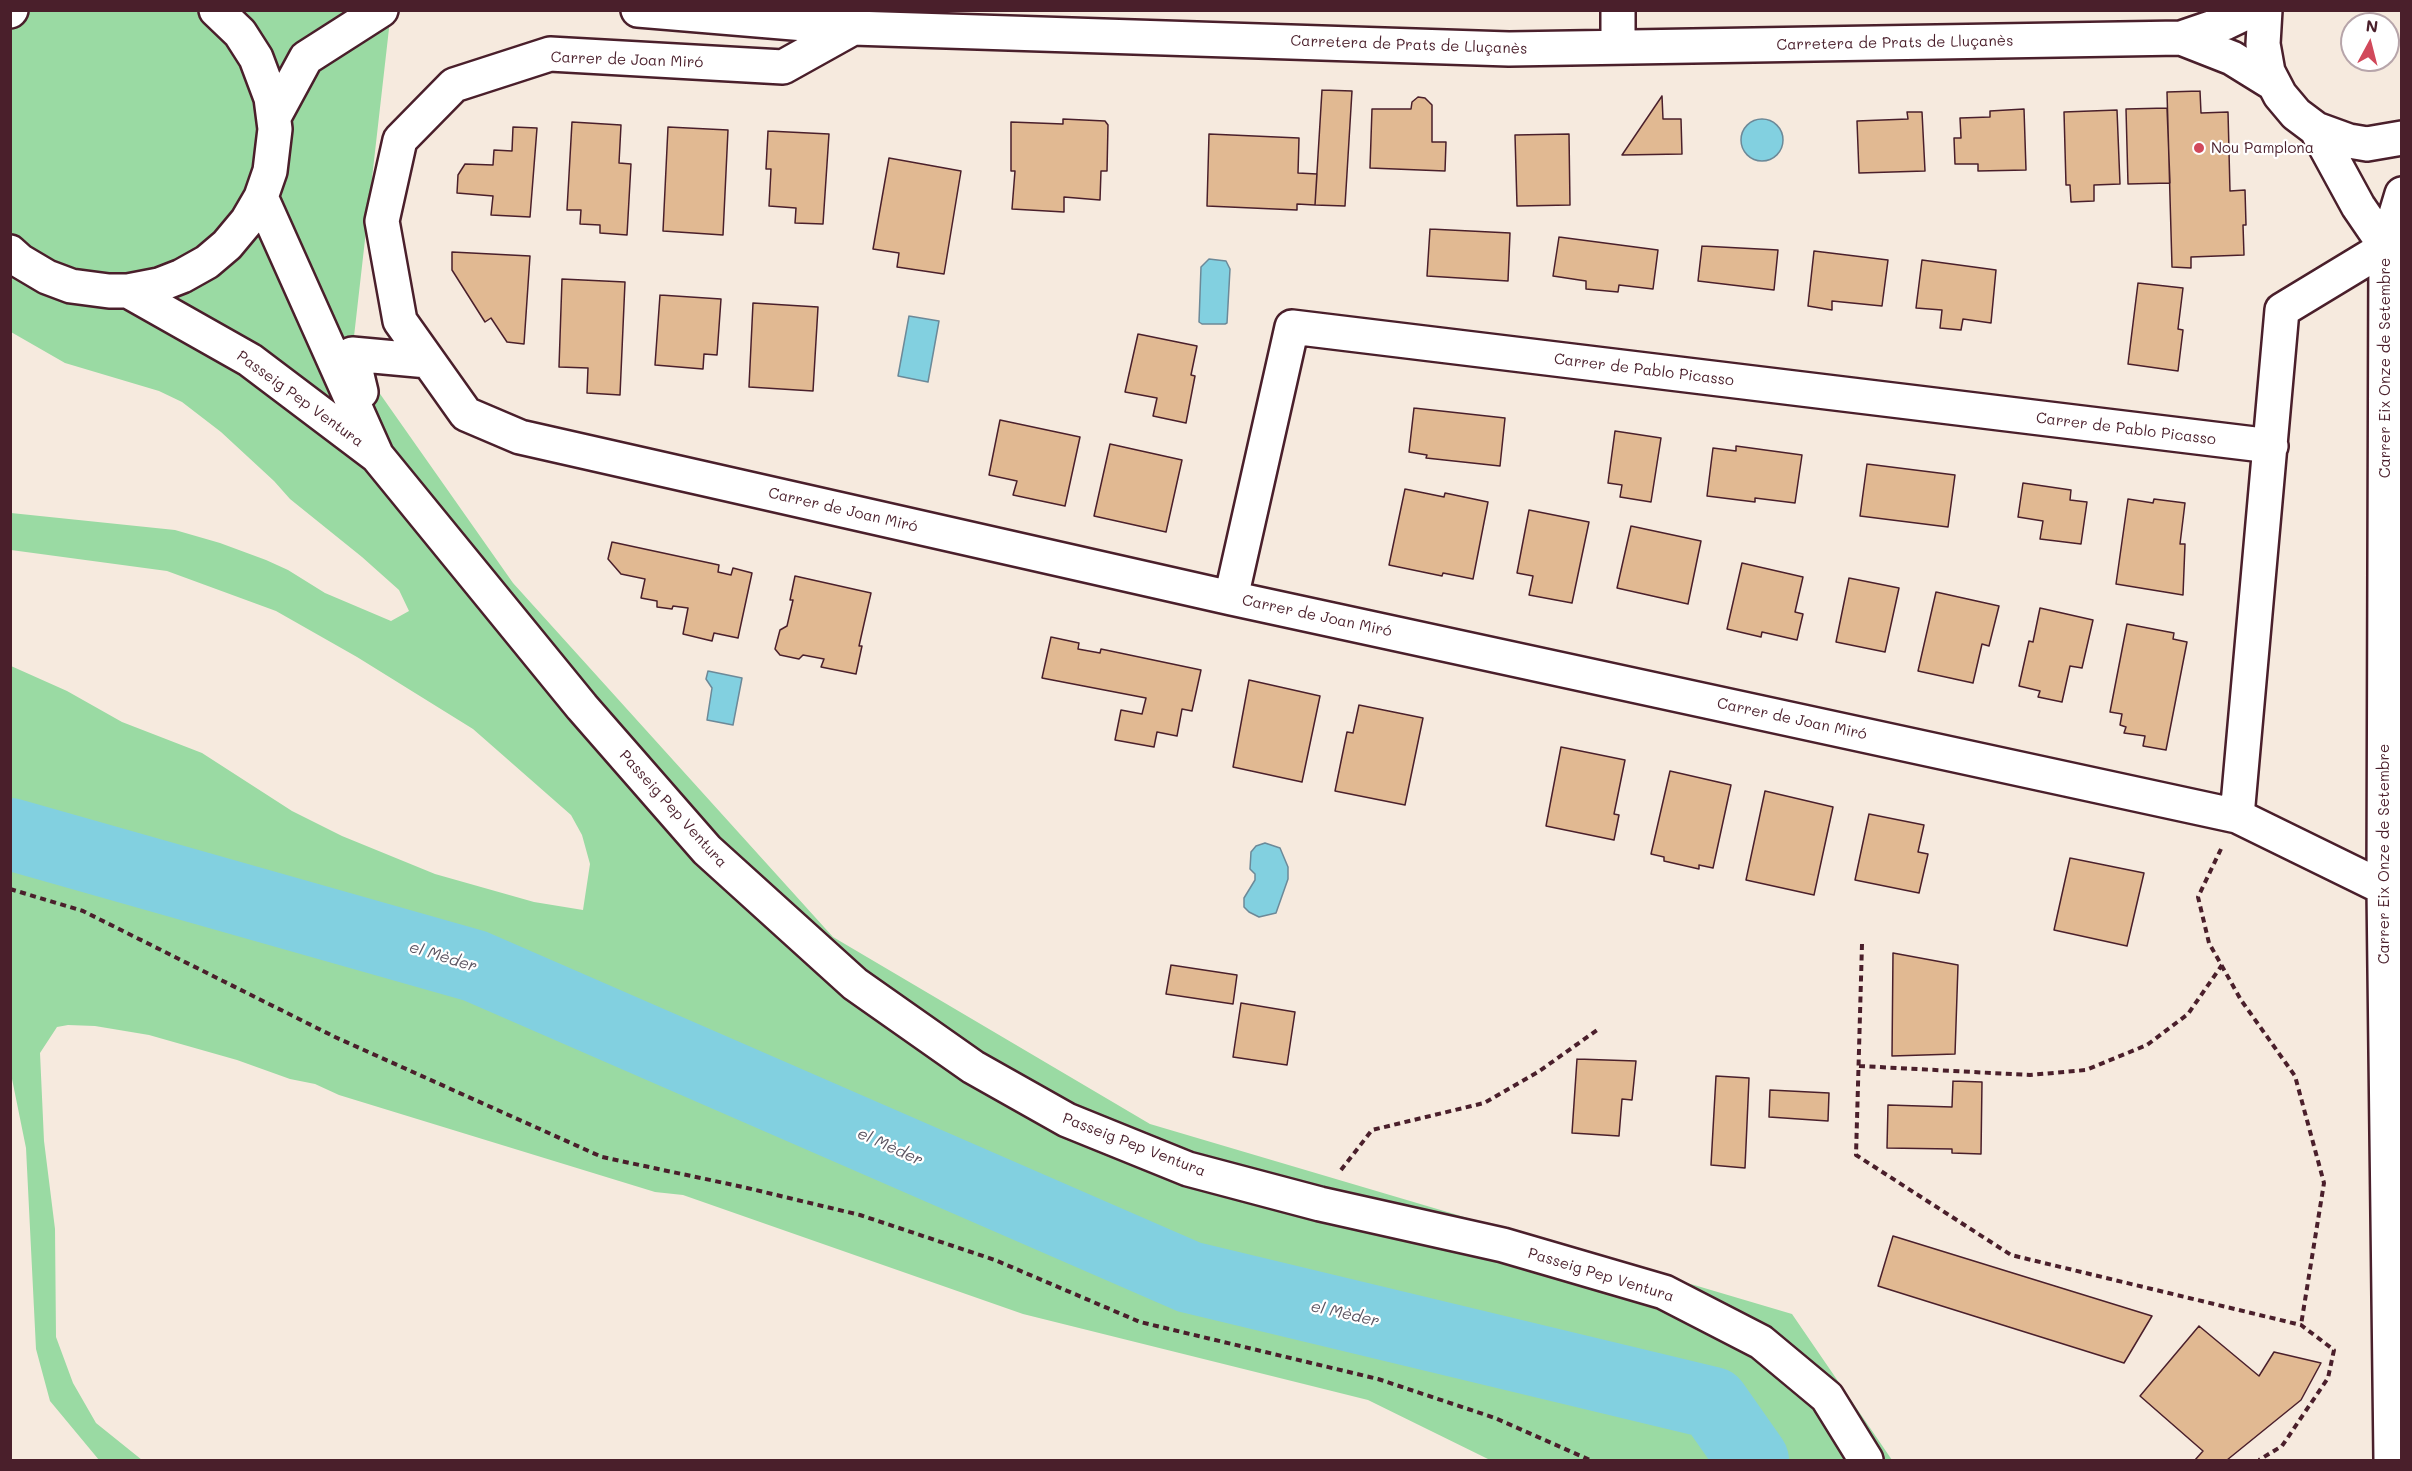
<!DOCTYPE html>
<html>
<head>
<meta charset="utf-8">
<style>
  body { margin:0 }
  #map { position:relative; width:2412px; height:1471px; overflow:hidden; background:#f6eade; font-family:Mali,sans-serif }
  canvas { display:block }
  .frame { position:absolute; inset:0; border:12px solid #4a1f2b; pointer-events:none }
  .north { position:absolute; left:2340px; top:12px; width:60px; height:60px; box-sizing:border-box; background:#fff; border:2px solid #b7a5aa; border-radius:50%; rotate:7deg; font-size:16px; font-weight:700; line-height:24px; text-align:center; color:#4a1f2b }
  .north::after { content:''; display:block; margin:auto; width:21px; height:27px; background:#d1495b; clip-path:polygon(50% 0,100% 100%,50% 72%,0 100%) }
</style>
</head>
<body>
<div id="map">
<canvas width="2412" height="1471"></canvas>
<div class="frame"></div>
<div class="north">N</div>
</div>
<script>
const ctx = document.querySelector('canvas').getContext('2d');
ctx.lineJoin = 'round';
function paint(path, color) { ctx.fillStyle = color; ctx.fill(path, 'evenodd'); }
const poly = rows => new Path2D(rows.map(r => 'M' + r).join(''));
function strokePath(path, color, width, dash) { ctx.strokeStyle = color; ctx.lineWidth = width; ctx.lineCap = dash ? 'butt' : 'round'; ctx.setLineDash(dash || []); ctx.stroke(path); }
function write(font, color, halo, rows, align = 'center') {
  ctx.font = font + ' Mali,sans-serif'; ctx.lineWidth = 4.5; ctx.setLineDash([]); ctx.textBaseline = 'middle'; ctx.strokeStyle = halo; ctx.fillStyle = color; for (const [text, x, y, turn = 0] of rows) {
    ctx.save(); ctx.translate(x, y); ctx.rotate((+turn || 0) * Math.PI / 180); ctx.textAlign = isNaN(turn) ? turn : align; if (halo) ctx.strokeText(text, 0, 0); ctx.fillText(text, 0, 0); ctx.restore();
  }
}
paint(poly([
  [10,11,391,11,352,354,513,583,833,937,1150,1124,1792,1314,1892,1460,1490,1460,1368,1400,1023,1314,683,1195,655,1192,339,1095,315,1084,290,1079,237,1060,149,1035,95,1026,68,1025,57,1027,40,1053,44,1141,55,1229,56,1337,73,1383,96,1423,142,1460,99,1460,50,1401,36,1349,26,1148,10,1069,11,666,67,691,122,722,202,753,292,811,342,836,435,874,534,902,583,910,590,864,582,835,571,815,473,729,357,657,276,611,167,571,11,550,11,513,175,530,220,543,266,560,288,570,325,593,391,621,409,611,399,590,362,557,290,499,274,481,221,432,182,402,159,391,65,363,11,332]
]), '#9adaa3');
const water = poly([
  '1741 140a21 21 0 1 1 42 0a21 21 0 1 1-42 0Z',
  [1209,259,1226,261,1230,269,1227,323,1225,324,1202,324,1199,322,1201,267,1209,259],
  [909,316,939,321,928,382,898,376,909,316],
  [708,671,742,678,733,725,707,720,712,688,706,679,708,671],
  [1265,843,1280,848,1288,867,1288,879,1276,913,1259,917,1249,912,1244,907,1244,898,1255,880,1255,874,1250,869,1251,852,1256,846,1265,843]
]);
paint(water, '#82d0e0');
strokePath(water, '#6c8998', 1.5);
strokePath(poly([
  [10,834,475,966,1189,1277,1713,1403,1753,1460]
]), '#82d0e0', 72);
const building = poly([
  [1322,90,1352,91,1345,206,1315,205,1322,90],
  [2200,91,2201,113,2228,112,2230,191,2245,190,2246,225,2243,225,2244,255,2191,257,2191,268,2172,267,2167,92,2200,91],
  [1662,96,1663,119,1681,119,1682,154,1622,155,1662,96],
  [1418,97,1425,98,1432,105,1432,142,1446,142,1445,171,1370,168,1372,109,1411,109,1412,102,1418,97],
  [2167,108,2170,183,2128,184,2126,109,2167,108],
  [2024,109,2026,170,1978,171,1978,164,1955,164,1954,138,1961,138,1960,118,1990,117,1990,111,2024,109],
  [2117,110,2120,184,2094,185,2094,201,2071,202,2070,185,2066,185,2064,112,2117,110],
  [1907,112,1922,112,1925,171,1859,173,1857,121,1908,119,1907,112],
  [1063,119,1105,121,1108,125,1107,171,1101,171,1100,200,1064,197,1064,212,1012,209,1015,171,1011,171,1011,122,1063,124,1063,119],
  [572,122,621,125,619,163,631,164,627,235,600,233,600,225,580,224,581,210,567,210,572,122],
  [513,127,537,128,530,217,491,215,493,196,457,193,458,175,465,164,493,165,494,150,512,151,513,127],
  [668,127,728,130,723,235,663,231,668,127],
  [768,131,829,134,823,224,795,223,796,208,769,206,771,169,766,169,768,131],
  [1209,134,1299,138,1298,173,1317,174,1315,205,1297,204,1297,210,1207,206,1209,134],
  [1569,134,1570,205,1517,206,1515,135,1569,134],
  [889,158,961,171,944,274,897,267,899,253,873,249,889,158],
  [1430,229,1510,233,1508,281,1427,276,1430,229],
  [1559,237,1658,250,1653,289,1619,285,1618,292,1586,289,1586,281,1553,276,1559,237],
  [1702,246,1778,250,1774,290,1698,281,1702,246],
  [1814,251,1888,260,1882,306,1832,301,1832,310,1808,306,1814,251],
  [452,252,530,256,524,344,507,342,491,318,485,322,452,270,452,252],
  [1922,260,1996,270,1991,323,1963,319,1961,330,1940,328,1942,310,1916,308,1922,260],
  [562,279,625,282,620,395,587,393,588,368,559,367,562,279],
  [2138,283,2183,288,2178,329,2183,330,2178,371,2128,364,2138,283],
  [660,295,721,299,717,355,704,354,703,369,655,365,660,295],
  [753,303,818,307,813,391,749,387,753,303],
  [1138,334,1197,346,1191,375,1195,376,1186,423,1153,416,1157,398,1125,392,1138,334],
  [1414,408,1505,418,1500,466,1426,458,1427,455,1409,452,1414,408],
  [1000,420,1080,437,1065,506,1013,495,1017,481,989,475,1000,420],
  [1615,431,1661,438,1651,502,1620,497,1622,485,1608,483,1615,431],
  [1110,444,1182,460,1166,532,1094,516,1110,444],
  [1736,446,1802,455,1795,503,1755,498,1755,502,1707,496,1713,448,1736,451,1736,446],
  [1867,464,1955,475,1948,527,1860,516,1867,464],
  [2023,483,2071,490,2070,500,2087,502,2081,544,2040,539,2043,521,2018,517,2023,483],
  [1405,489,1444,497,1445,493,1488,502,1473,579,1443,573,1442,576,1389,565,1405,489],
  [2128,499,2153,503,2154,499,2185,503,2180,544,2185,544,2183,595,2116,584,2128,499],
  [1529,510,1589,522,1572,603,1529,595,1533,576,1517,573,1529,510],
  [1631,526,1701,541,1688,604,1617,588,1631,526],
  [612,542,719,565,718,572,731,575,733,568,752,573,738,638,714,633,712,641,683,634,688,608,673,606,672,609,657,607,657,601,641,598,645,579,621,574,608,559,612,542],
  [1742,563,1803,577,1795,612,1803,614,1797,640,1762,632,1761,637,1727,629,1742,563],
  [795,576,871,593,859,646,862,646,856,674,821,667,824,659,803,655,799,659,780,655,775,649,780,630,787,626,793,600,790,600,795,576],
  [1849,578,1899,588,1885,652,1836,642,1849,578],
  [1936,592,1999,606,1989,646,1982,644,1973,683,1918,671,1936,592],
  [2040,608,2093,620,2082,668,2070,666,2062,702,2038,697,2040,691,2019,686,2029,641,2033,642,2040,608],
  [2127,624,2174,633,2173,639,2187,642,2166,750,2143,746,2145,736,2124,733,2126,727,2120,725,2122,714,2110,712,2127,624],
  [1051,637,1079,643,1078,649,1100,653,1101,649,1201,670,1192,711,1182,709,1177,736,1157,732,1154,747,1115,740,1121,710,1142,714,1146,698,1042,678,1051,637],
  [1249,680,1320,696,1302,782,1233,767,1249,680],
  [1359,705,1423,718,1405,805,1335,791,1347,732,1353,733,1359,705],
  [1561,747,1625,760,1614,814,1619,815,1614,840,1546,826,1561,747],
  [1670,771,1731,785,1713,868,1699,865,1699,869,1664,861,1664,857,1651,854,1670,771],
  [1765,791,1833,807,1814,895,1746,880,1765,791],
  [1869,814,1924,825,1918,852,1928,854,1919,893,1855,880,1869,814],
  [2070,858,2144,873,2127,946,2054,930,2070,858],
  [1893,953,1958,965,1955,1054,1892,1056,1893,953],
  [1171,965,1237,975,1233,1004,1166,994,1171,965],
  [1241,1003,1295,1012,1287,1065,1233,1057,1241,1003],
  [1577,1059,1636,1061,1632,1100,1622,1099,1619,1136,1572,1133,1577,1059],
  [1716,1076,1749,1078,1745,1168,1711,1165,1716,1076],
  [1953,1081,1982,1082,1981,1154,1952,1153,1952,1149,1887,1148,1888,1105,1952,1107,1953,1081],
  [1770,1090,1829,1093,1828,1121,1769,1117,1770,1090],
  [1893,1236,2152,1316,2124,1363,1878,1286,1893,1236],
  [2199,1326,2259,1376,2274,1352,2321,1363,2301,1400,2227,1460,2195,1460,2203,1451,2140,1396,2199,1326]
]);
paint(building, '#e1b992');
strokePath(building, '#4a1f2b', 1.5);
const minor = poly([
  [638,10,853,28,1509,49,2181,38,2225,23,2252,10],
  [1618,10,1618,47],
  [2265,10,2263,44,2268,72,2280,95,2296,114,2316,129,2349,141,2367,144,2402,138],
  [10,11,11,10],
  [853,28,783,67,550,54,454,85,400,140,382,221,400,321,466,414,520,437,1231,598,2237,816,2384,888],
  [2181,38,2232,58,2274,84],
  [274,117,306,58,381,10],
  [2316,129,2358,206,2386,247],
  [261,197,376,454],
  [10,252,20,261,47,277,71,286,109,291,128,291,159,285,182,276,207,262,227,245,247,221,261,197,270,171,275,129,271,98,256,58,240,33,216,10],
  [128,291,250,360,377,456,582,707,707,850,855,984,973,1067,1067,1120,1188,1169,1320,1204,1503,1245,1664,1292,1761,1342,1827,1397,1866,1460],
  [361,392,352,354,428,361],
  [1231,598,1292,327,2271,446],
  [2237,816,2282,310,2386,247],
  [2391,1460,2384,888,2386,247,2402,194]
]);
strokePath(minor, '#4a1f2b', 38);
strokePath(poly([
  [2221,849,2198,897,2209,943,2241,1000,2295,1076,2324,1183,2301,1325],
  [10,889,83,911,335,1037,602,1157,743,1187,860,1215,995,1260,1140,1322,1378,1379,1495,1418,1590,1460],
  [1862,944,1856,1155,2011,1255,2301,1325,2334,1350,2328,1378,2282,1446,2259,1460],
  [1859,1066,2030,1075,2086,1070,2147,1045,2188,1014,2222,965],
  [1341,1170,1372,1130,1484,1103,1538,1072,1600,1028]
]), '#4a1f2b', 4, [6, 4.5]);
strokePath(minor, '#fff', 33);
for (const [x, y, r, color] of [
  [2199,148,6,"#d1495b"]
]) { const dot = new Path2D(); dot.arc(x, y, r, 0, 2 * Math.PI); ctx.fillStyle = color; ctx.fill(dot); strokePath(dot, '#fff', 2); }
write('15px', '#4a1f2b', '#fff', [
  ["Carretera de Prats de Lluçanès",1895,43,-1],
  ["Carretera de Prats de Lluçanès",1409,45,2],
  ["Carrer de Joan Miró",627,60,2],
  ["Carrer Eix Onze de Setembre",2385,368,-90],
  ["Carrer de Pablo Picasso",1644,370,7],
  ["Passeig Pep Ventura",300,399,36],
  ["Carrer de Pablo Picasso",2126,429,7],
  ["Carrer de Joan Miró",843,510,13],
  ["Carrer de Joan Miró",1317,616,12],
  ["Carrer de Joan Miró",1792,719,12],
  ["Passeig Pep Ventura",673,809,48],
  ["Carrer Eix Onze de Setembre",2384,854,-90],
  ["Passeig Pep Ventura",1134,1145,21],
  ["Passeig Pep Ventura",1601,1275,17]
]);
write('15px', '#4a1f2b', '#fff', [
  ["Nou Pamplona",2211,148]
], 'left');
write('italic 16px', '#5b5461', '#fff', [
  ["el Mèder",443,957,17],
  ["el Mèder",890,1147,24],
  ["el Mèder",1345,1314,13]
]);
</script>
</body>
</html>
